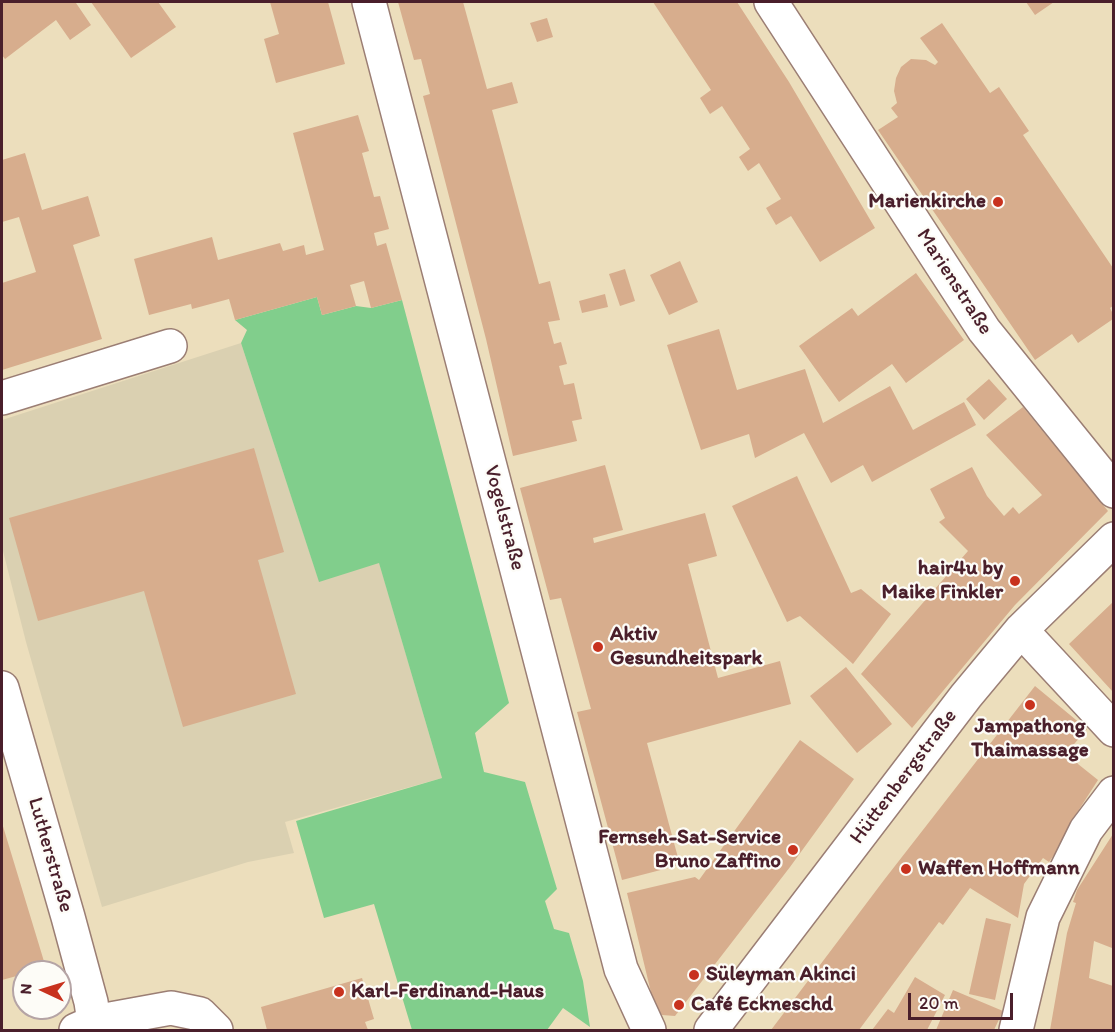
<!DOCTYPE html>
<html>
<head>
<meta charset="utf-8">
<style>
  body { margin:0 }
  #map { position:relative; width:1115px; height:1032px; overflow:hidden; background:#ecdebc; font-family:Itim,sans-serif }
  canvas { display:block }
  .frame { position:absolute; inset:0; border:3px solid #4a1f2b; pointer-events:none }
  .north { position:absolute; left:12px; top:960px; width:60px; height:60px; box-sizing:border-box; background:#fdfcf7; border:2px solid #b5a4a5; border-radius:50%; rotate:274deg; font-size:16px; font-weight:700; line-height:24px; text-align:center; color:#4a1f2b }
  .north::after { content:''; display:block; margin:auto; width:21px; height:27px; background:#c8321e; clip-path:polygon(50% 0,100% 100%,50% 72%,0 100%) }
  .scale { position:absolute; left:908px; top:993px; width:105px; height:27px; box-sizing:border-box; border:3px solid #4a1f2b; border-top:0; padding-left:8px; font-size:18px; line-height:21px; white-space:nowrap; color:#4a1f2b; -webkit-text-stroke:4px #fdfcf7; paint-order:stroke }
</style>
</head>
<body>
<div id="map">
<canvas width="1115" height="1032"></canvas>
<div class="frame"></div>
<div class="north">N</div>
<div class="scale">20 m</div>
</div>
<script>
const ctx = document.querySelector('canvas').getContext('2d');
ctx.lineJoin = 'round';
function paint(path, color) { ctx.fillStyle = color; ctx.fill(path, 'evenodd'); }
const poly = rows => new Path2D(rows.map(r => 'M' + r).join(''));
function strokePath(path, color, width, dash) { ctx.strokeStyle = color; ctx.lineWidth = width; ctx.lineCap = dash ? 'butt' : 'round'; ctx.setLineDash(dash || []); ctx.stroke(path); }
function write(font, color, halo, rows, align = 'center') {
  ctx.font = font + ' Itim,sans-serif'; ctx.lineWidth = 4.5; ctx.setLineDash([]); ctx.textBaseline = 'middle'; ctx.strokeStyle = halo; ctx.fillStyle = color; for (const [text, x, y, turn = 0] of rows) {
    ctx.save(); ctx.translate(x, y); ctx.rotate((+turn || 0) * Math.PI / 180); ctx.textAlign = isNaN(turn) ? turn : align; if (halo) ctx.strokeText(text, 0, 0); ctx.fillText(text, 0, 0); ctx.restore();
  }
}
paint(poly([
  [241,343,319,581,379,562,442,778,285,822,294,853,248,862,102,907,26,642,2,547,2,420]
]), '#dad0b1');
paint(poly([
  [317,297,322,315,356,306,371,308,402,300,509,703,475,733,484,772,525,782,557,889,545,901,554,929,569,933,583,981,590,1027,563,1008,547,1030,412,1030,374,904,324,918,296,821,442,778,379,563,319,582,241,343,247,330,235,320]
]), '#81ce8c');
paint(poly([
  [2,2,78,2,76,3,91,25,70,40,56,20,5,59,2,55],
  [91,2,158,2,176,27,131,58],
  [270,2,328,2,345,64,276,83,264,39,279,34],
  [398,2,463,2,487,89,512,82,518,103,492,110,539,284,550,281,560,320,548,322,554,344,561,342,567,364,559,366,564,385,574,383,582,419,572,421,577,441,513,456,486,339,423,96,430,94,421,59,414,60],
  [653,2,737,2,789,82,875,228,820,262,791,216,776,225,766,208,781,199,759,163,748,171,739,157,750,149,722,106,710,114,700,98,711,90],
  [1026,2,1054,2,1035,15],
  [547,18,553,37,537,42,530,23],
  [942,23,990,93,999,87,1029,131,1023,135,1113,268,1113,306,1110,308,1113,314,1113,319,1078,343,1072,334,1035,360,878,130,898,117,891,108,897,103,894,91,896,78,901,67,911,59,926,60,935,65,938,62,920,38],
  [358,115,369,151,362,153,374,197,380,196,389,229,374,233,377,246,386,243,402,300,371,308,364,281,350,285,356,306,322,315,317,297,235,320,229,299,192,309,191,304,149,315,134,259,212,237,218,260,280,243,283,251,304,245,306,255,324,250,293,133],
  [25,153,42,210,88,196,100,236,73,245,102,339,2,370,2,283,36,272,19,217,2,222,2,160],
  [680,261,698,302,669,315,650,275],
  [625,269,635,301,620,306,609,274],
  [916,273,964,340,906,383,892,364,839,402,799,346,852,308,858,316],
  [605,294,608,307,582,313,579,301],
  [719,329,737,390,805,369,823,423,890,386,913,430,964,402,976,425,872,482,863,465,831,483,804,433,755,458,749,434,701,450,667,345],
  [989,379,1007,399,984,420,966,399],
  [1023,407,1108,511,1015,605,912,728,861,674,968,551,939,522,945,518,930,489,972,467,987,496,1004,516,1013,507,1019,514,1042,495,986,435],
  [254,448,284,552,258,560,296,694,183,727,144,591,38,621,9,518],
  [605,465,623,530,593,538,594,543,705,513,717,556,688,564,718,678,780,661,791,704,647,743,680,865,622,880,577,712,591,709,561,598,550,600,520,488],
  [797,476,851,593,861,589,891,614,853,664,800,616,787,622,732,506],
  [1113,602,1113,692,1069,644],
  [846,667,892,724,857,753,810,696],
  [1035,686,1087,729,1069,750,1078,764,1098,780,1071,822,1075,825,1049,862,1043,858,1024,884,1018,918,970,888,943,925,939,922,859,1030,771,1030,884,880],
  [800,740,854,779,790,867,675,1016,662,1015,655,1009,627,893,695,877,699,880],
  [2,823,46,968,24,972,24,974,2,980],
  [1113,834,1113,942,1112,948,1094,941,1089,978,1113,986,1113,1030,1050,1030,1067,933,1076,903,1073,902,1077,890],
  [986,918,1011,924,995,1000,969,994],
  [915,977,945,995,927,1030,872,1030,888,1009,894,1013],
  [362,978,374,1019,365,1022,368,1030,267,1030,261,1007],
  [953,990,1003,1011,994,1030,936,1030]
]), '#d7ad8d');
const minor = poly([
  [369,2,621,969,649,1030],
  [771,2,984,330,1114,491],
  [2,398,170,346],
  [1021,630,1114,730],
  [2,688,68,917,91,1002,94,1022],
  [76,1030,94,1022,171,1008,200,1014,216,1030],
  [711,1030,966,696,1021,630,1114,539],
  [1016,1030,1043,917,1086,830,1114,793]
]);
strokePath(minor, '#9b7e74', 36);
strokePath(minor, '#fff', 33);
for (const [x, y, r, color] of [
  [998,202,6,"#c8321e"],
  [1015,581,6,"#c8321e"],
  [598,647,6,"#c8321e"],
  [1030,705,6,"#c8321e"],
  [793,850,6,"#c8321e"],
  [906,869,6,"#c8321e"],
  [694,975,6,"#c8321e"],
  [339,992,6,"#c8321e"],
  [679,1005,6,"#c8321e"]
]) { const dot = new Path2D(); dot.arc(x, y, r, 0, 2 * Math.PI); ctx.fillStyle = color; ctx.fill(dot); strokePath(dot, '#fdfcf7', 2); }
write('bold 21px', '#4a1f2b', '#fdfcf7', [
  ["Marienkirche",986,202,"right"],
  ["hair4u by",1003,569,"right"],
  ["Maike Finkler",1003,593,"right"],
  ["Aktiv",610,635],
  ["Gesundheitspark",610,659],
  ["Jampathong",1030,727,"center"],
  ["Thaimassage",1030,751,"center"],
  ["Fernseh-Sat-Service",781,838,"right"],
  ["Bruno Zaffino",781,862,"right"],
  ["Waffen Hoffmann",918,869],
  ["Süleyman Akinci",706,975],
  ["Karl-Ferdinand-Haus",351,992],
  ["Café Eckneschd",691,1005]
], 'left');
write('21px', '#4a1f2b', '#fdfcf7', [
  ["Marienstraße",954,282,57],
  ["Vogelstraße",504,518,75],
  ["Hüttenbergstraße",904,777,-53],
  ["Lutherstraße",50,855,74]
]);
</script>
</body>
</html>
